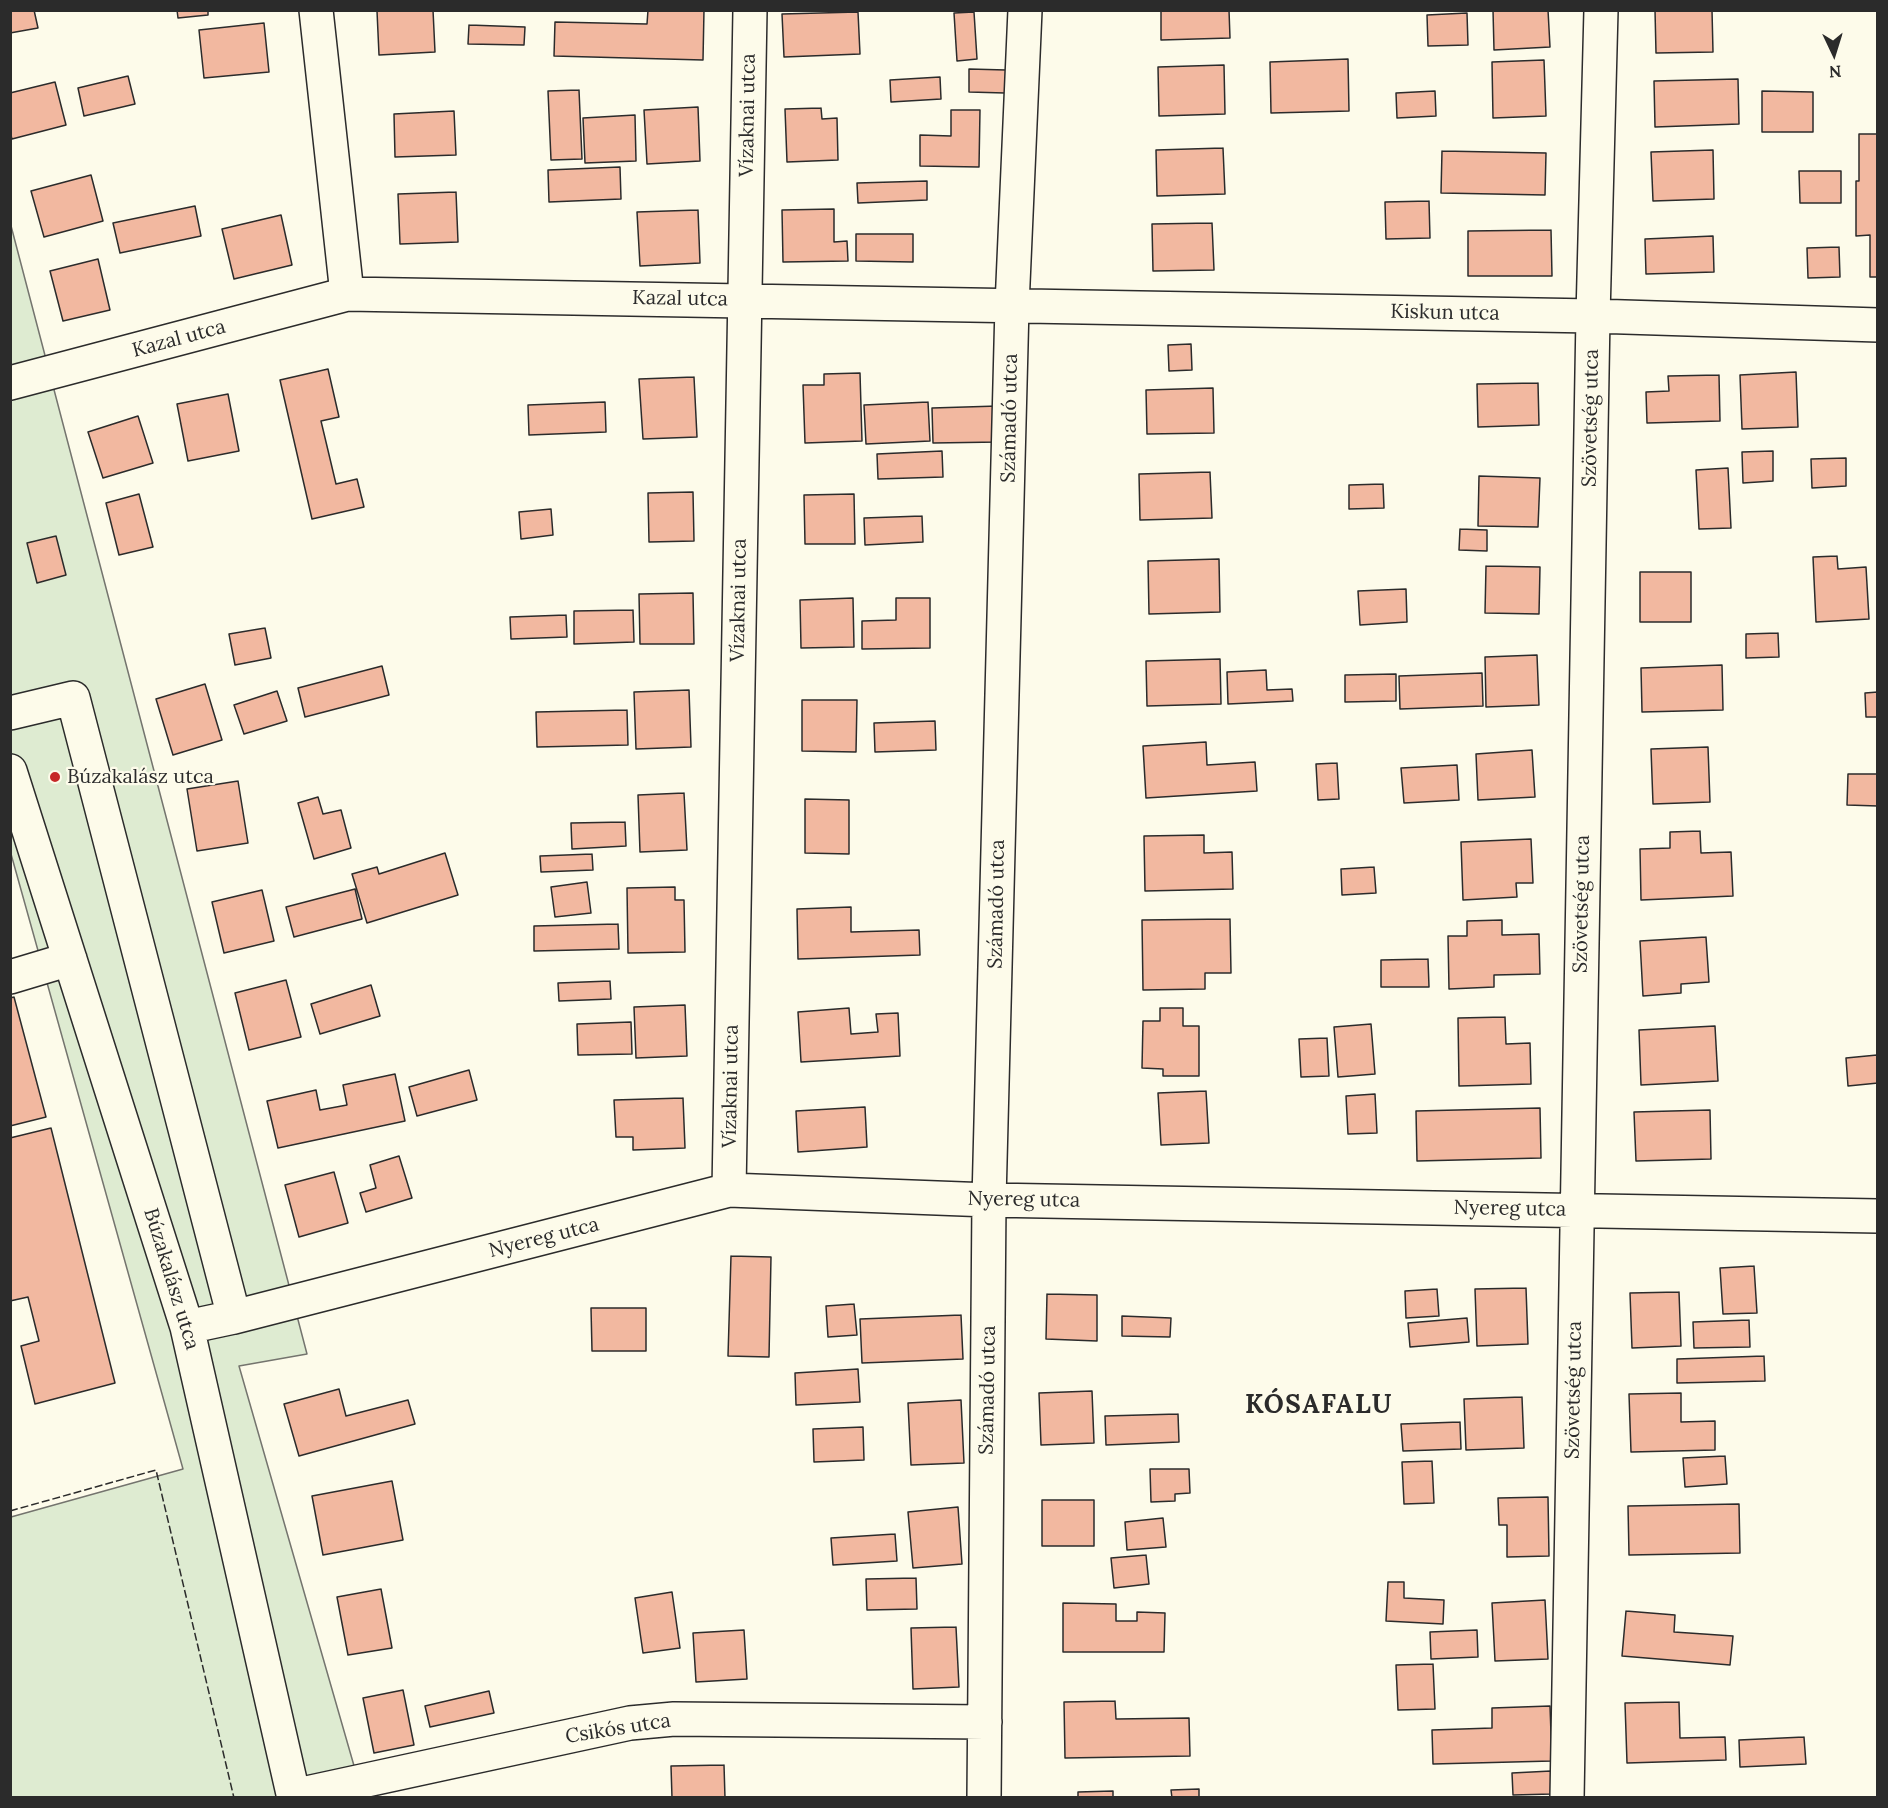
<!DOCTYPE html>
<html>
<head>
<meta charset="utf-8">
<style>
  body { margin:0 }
  #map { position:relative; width:1888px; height:1808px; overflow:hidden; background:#fdfbea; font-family:Lora,serif }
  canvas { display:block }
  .frame { position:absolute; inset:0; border:12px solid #2b2b2b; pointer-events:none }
  .north { position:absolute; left:1804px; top:24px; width:60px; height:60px; -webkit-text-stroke:4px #fdfbea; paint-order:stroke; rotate:176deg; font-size:16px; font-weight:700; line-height:24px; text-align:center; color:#2b2b2b }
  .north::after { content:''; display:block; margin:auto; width:21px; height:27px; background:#2b2b2b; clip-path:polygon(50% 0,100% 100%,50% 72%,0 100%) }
</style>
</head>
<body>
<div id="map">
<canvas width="1888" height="1808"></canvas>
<div class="frame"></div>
<div class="north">N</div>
</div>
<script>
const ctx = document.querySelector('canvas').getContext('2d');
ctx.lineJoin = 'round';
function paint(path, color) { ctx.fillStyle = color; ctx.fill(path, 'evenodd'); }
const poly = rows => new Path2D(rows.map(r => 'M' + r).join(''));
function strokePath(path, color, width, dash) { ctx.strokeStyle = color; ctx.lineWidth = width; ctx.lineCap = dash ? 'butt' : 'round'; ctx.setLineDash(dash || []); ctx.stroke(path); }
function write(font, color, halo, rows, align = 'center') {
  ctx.font = font + ' Lora,serif'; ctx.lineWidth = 4.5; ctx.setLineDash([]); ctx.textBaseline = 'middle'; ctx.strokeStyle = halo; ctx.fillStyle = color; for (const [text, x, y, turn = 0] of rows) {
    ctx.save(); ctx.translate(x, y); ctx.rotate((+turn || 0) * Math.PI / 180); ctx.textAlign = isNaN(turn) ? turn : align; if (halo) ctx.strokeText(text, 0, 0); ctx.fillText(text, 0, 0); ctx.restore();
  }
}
const green = poly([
  [10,222,307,1354,239,1366,363,1797,11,1797,11,1517,183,1469,11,854,10,222]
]);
paint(green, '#deebd1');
strokePath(green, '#74746e', 1.5);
const building = poly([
  [10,10,34,10,38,28,10,33,10,10],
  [177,10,208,10,208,15,178,18,177,10],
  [433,10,435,52,379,55,377,11,433,10],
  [648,10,704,10,703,60,554,56,555,22,647,24,648,10],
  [1161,10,1229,10,1230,38,1161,40,1161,10],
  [1493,10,1548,10,1550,47,1494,50,1493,10],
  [1655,10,1712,10,1713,52,1656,53,1655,10],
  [858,12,860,54,784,57,782,14,858,12],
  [974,12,977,59,957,61,954,13,974,12],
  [1467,13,1468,45,1428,46,1427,15,1467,13],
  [264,23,269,72,204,78,199,30,264,23],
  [469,25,525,27,524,45,468,44,469,25],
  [1348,59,1349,111,1271,113,1270,62,1348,59],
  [1544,60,1546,116,1493,118,1492,62,1544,60],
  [1224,65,1225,114,1159,116,1158,67,1224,65],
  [969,69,1006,70,1005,93,969,92,969,69],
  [128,76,135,104,84,116,78,88,128,76],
  [940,77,941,99,891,102,890,80,940,77],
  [1738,79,1739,124,1655,127,1654,81,1738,79],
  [55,82,66,125,12,139,10,132,10,93,55,82],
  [579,90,582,159,551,160,548,91,579,90],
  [1435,91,1436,116,1397,118,1396,93,1435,91],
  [1762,91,1813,92,1813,132,1762,132,1762,91],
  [698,107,700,161,647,164,644,110,698,107],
  [821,108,822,119,837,118,838,160,787,162,785,109,821,108],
  [951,110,980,110,979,167,920,166,920,135,951,136,951,110],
  [454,111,456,155,395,157,394,114,454,111],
  [635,115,636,161,585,163,583,118,635,115],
  [1859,134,1878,134,1878,277,1870,277,1870,235,1856,236,1856,181,1859,181,1859,134],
  [1223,148,1225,194,1157,196,1156,150,1223,148],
  [1713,150,1714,199,1653,201,1651,152,1713,150],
  [1442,151,1546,153,1545,195,1441,193,1442,151],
  [620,167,621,199,549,202,548,170,620,167],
  [1799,171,1841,171,1841,203,1800,203,1799,171],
  [91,175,103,221,44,237,31,191,91,175],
  [927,181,927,200,858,203,857,183,927,181],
  [456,192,458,242,400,244,398,194,456,192],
  [1429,201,1430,238,1386,239,1385,202,1429,201],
  [195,206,201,236,120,253,113,223,195,206],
  [834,209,834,242,847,241,848,261,783,262,782,210,834,209],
  [698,210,700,263,640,266,637,212,698,210],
  [281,215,292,265,234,279,222,229,281,215],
  [1212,223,1214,270,1153,271,1152,224,1212,223],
  [1551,230,1552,276,1468,276,1468,231,1551,230],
  [856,234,913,234,913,262,856,261,856,234],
  [1713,236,1714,272,1646,274,1645,239,1713,236],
  [1839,247,1840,277,1808,278,1807,248,1839,247],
  [98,259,110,310,63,321,50,271,98,259],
  [1191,344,1192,370,1169,371,1168,345,1191,344],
  [328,369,339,417,321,421,336,484,357,479,364,507,312,519,280,380,328,369],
  [1796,372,1798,427,1742,429,1740,375,1796,372],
  [860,373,862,441,805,443,803,385,824,385,824,374,860,373],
  [1719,375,1720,421,1647,423,1646,392,1669,391,1668,376,1719,375],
  [694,377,697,437,643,439,639,379,694,377],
  [1538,383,1539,425,1478,427,1477,384,1538,383],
  [1213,388,1214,433,1147,434,1146,390,1213,388],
  [228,394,239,451,188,461,177,404,228,394],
  [605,402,606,432,529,435,528,405,605,402],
  [928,402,930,441,866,444,864,405,928,402],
  [998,406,999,442,933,443,932,408,998,406],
  [138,416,153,463,103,478,88,432,138,416],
  [942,451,943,477,878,479,877,454,942,451],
  [1773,451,1773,481,1743,483,1742,452,1773,451],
  [1846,458,1846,486,1812,488,1811,459,1846,458],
  [1728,468,1731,528,1699,529,1696,470,1728,468],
  [1210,472,1212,518,1140,520,1139,474,1210,472],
  [1479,476,1540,478,1538,527,1478,526,1479,476],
  [1383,484,1384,508,1349,509,1349,485,1383,484],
  [693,492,694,541,649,542,648,493,693,492],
  [139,494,153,547,119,555,106,503,139,494],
  [854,494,855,544,805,544,804,495,854,494],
  [551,509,553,535,521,539,519,512,551,509],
  [922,516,923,542,865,545,864,518,922,516],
  [1460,529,1487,530,1487,551,1459,550,1460,529],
  [56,536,66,575,37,583,27,543,56,536],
  [1837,556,1838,569,1866,567,1869,619,1816,622,1813,557,1837,556],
  [1219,559,1220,612,1149,614,1148,561,1219,559],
  [1486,566,1540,567,1539,614,1485,613,1486,566],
  [1640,572,1691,572,1691,622,1640,622,1640,572],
  [1406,589,1407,622,1360,625,1358,591,1406,589],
  [693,593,694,644,640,644,639,594,693,593],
  [853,598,854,647,801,648,800,600,853,598],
  [896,598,930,598,930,648,862,649,862,621,896,620,896,598],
  [633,610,634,642,574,644,574,611,633,610],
  [566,615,567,637,511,639,510,617,566,615],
  [265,628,271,658,235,665,229,634,265,628],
  [1778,633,1779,657,1746,658,1746,634,1778,633],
  [1537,655,1539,705,1486,707,1485,657,1537,655],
  [1220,659,1221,704,1147,706,1146,661,1220,659],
  [1722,665,1723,710,1642,712,1641,668,1722,665],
  [382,666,389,695,305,717,298,688,382,666],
  [1266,670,1267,690,1292,689,1293,701,1228,704,1227,672,1266,670],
  [1482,673,1483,706,1400,709,1399,676,1482,673],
  [1396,674,1396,701,1345,702,1345,675,1396,674],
  [205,684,222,740,173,755,156,699,205,684],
  [689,690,691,747,636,749,634,692,689,690],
  [277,691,287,721,244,734,234,705,277,691],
  [1878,692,1878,717,1866,717,1865,693,1878,692],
  [802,700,857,700,856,752,802,751,802,700],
  [627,710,628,745,537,747,536,712,627,710],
  [935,721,936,750,875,752,874,723,935,721],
  [1206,742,1207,765,1255,762,1257,791,1146,798,1143,746,1206,742],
  [1708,747,1710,802,1653,804,1651,749,1708,747],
  [1532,750,1535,797,1478,800,1476,754,1532,750],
  [1337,763,1339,799,1318,800,1316,764,1337,763],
  [1457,765,1459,800,1404,803,1401,768,1457,765],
  [1848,774,1878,774,1878,806,1847,805,1848,774],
  [238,781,248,843,197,851,187,789,238,781],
  [684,793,687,850,640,852,638,795,684,793],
  [318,797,323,814,341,810,351,848,314,859,298,803,318,797],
  [805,799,849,800,849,854,805,853,805,799],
  [625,822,626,846,572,849,571,823,625,822],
  [1700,831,1701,853,1731,852,1733,896,1641,900,1640,849,1670,848,1670,832,1700,831],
  [1204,835,1204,853,1232,852,1233,889,1145,891,1144,836,1204,835],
  [1531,839,1533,883,1516,883,1517,897,1463,900,1461,842,1531,839],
  [445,853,458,895,367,923,352,874,377,867,379,874,445,853],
  [592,854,593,870,541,872,540,856,592,854],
  [1374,867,1376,893,1342,895,1341,869,1374,867],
  [587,882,591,913,555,917,551,887,587,882],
  [675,887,675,900,684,900,685,952,628,953,627,888,675,887],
  [355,889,362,919,294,937,286,907,355,889],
  [262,890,274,941,224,953,212,902,262,890],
  [851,907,851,932,919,930,920,955,798,959,797,909,851,907],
  [1230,919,1231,973,1205,973,1205,989,1143,990,1142,920,1230,919],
  [1502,920,1502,935,1539,934,1540,974,1494,975,1494,987,1449,989,1448,936,1467,936,1467,921,1502,920],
  [618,924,619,949,534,951,534,926,618,924],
  [1706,937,1709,982,1681,984,1681,993,1643,996,1640,941,1706,937],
  [1428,959,1429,987,1381,987,1381,960,1428,959],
  [286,980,301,1037,249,1050,235,993,286,980],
  [610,981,611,999,559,1001,558,983,610,981],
  [371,985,380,1016,320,1034,311,1004,371,985],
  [14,997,46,1117,10,1126,10,998,14,997],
  [685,1005,687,1056,636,1058,634,1007,685,1005],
  [849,1008,851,1034,878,1032,876,1014,898,1013,900,1056,801,1062,798,1012,849,1008],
  [1160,1008,1183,1008,1183,1026,1199,1026,1199,1076,1163,1076,1163,1069,1142,1068,1143,1021,1160,1021,1160,1008],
  [1505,1017,1506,1044,1530,1043,1531,1084,1459,1086,1458,1018,1505,1017],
  [631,1022,632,1054,578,1055,577,1024,631,1022],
  [1371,1024,1375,1074,1338,1077,1334,1027,1371,1024],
  [1715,1026,1718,1081,1641,1085,1639,1030,1715,1026],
  [1327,1038,1329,1076,1301,1077,1299,1039,1327,1038],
  [1877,1055,1878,1083,1848,1086,1846,1058,1877,1055],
  [469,1070,477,1100,417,1116,409,1087,469,1070],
  [395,1074,405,1121,278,1148,267,1101,316,1090,320,1110,347,1105,343,1085,395,1074],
  [1206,1091,1209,1143,1161,1145,1158,1093,1206,1091],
  [1375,1094,1377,1133,1348,1134,1346,1096,1375,1094],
  [683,1098,685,1148,633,1150,633,1137,616,1137,614,1100,683,1098],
  [865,1107,867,1147,798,1152,796,1111,865,1107],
  [1540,1108,1541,1158,1417,1161,1416,1111,1540,1108],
  [1710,1110,1711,1159,1636,1161,1634,1112,1710,1110],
  [51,1128,115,1383,35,1404,21,1346,39,1341,28,1297,10,1301,10,1138,51,1128],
  [399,1156,412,1198,366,1212,360,1193,376,1188,370,1165,399,1156],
  [334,1172,348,1223,299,1237,285,1185,334,1172],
  [731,1256,771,1257,769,1357,728,1356,731,1256],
  [1754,1266,1757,1313,1723,1314,1720,1268,1754,1266],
  [1526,1288,1528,1344,1477,1346,1475,1289,1526,1288],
  [1437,1289,1439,1316,1406,1318,1405,1291,1437,1289],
  [1679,1292,1681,1346,1632,1348,1630,1293,1679,1292],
  [1047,1294,1097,1295,1097,1341,1046,1339,1047,1294],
  [854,1304,857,1335,828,1337,826,1306,854,1304],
  [591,1308,646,1308,646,1351,592,1351,591,1308],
  [961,1315,963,1359,862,1363,860,1319,961,1315],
  [1122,1316,1171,1318,1170,1337,1122,1336,1122,1316],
  [1467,1318,1469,1342,1410,1347,1408,1323,1467,1318],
  [1749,1320,1750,1347,1694,1348,1693,1322,1749,1320],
  [1764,1356,1765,1381,1677,1383,1677,1359,1764,1356],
  [858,1369,860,1402,796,1405,795,1373,858,1369],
  [339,1389,346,1416,408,1400,415,1424,299,1456,284,1404,339,1389],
  [1092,1391,1094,1443,1041,1445,1039,1393,1092,1391],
  [1681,1393,1681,1422,1715,1421,1715,1450,1631,1452,1629,1394,1681,1393],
  [1522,1397,1524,1448,1466,1450,1464,1399,1522,1397],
  [961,1400,964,1463,911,1465,908,1403,961,1400],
  [1178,1414,1179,1442,1106,1445,1105,1416,1178,1414],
  [1460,1422,1461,1449,1403,1451,1401,1424,1460,1422],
  [863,1427,864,1460,814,1462,813,1429,863,1427],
  [1725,1456,1727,1484,1685,1487,1683,1458,1725,1456],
  [1432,1461,1434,1503,1404,1504,1402,1462,1432,1461],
  [1150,1469,1189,1469,1190,1493,1175,1494,1175,1501,1151,1502,1150,1469],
  [392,1481,403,1540,323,1555,312,1496,392,1481],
  [1548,1497,1549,1556,1507,1557,1507,1525,1499,1525,1498,1498,1548,1497],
  [1042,1500,1094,1500,1094,1546,1042,1546,1042,1500],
  [1739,1504,1740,1553,1629,1555,1628,1506,1739,1504],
  [958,1507,962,1564,913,1568,908,1512,958,1507],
  [1163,1518,1166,1547,1127,1550,1125,1522,1163,1518],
  [895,1534,897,1561,833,1565,831,1538,895,1534],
  [1146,1555,1149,1584,1114,1588,1111,1558,1146,1555],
  [916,1578,917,1609,867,1610,866,1579,916,1578],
  [1388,1582,1404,1582,1404,1598,1444,1600,1443,1624,1386,1621,1388,1582],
  [381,1589,392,1648,348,1655,337,1597,381,1589],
  [672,1592,680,1648,643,1653,635,1598,672,1592],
  [1545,1600,1548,1659,1495,1661,1492,1603,1545,1600],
  [1063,1603,1116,1604,1116,1621,1137,1621,1137,1612,1165,1613,1164,1652,1063,1652,1063,1603],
  [1626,1611,1675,1615,1674,1632,1733,1636,1730,1665,1622,1656,1626,1611],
  [956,1627,959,1687,913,1689,911,1628,956,1627],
  [744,1630,747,1679,696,1682,693,1633,744,1630],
  [1477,1630,1478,1657,1431,1659,1430,1632,1477,1630],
  [1433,1664,1435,1709,1398,1710,1396,1665,1433,1664],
  [403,1690,414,1745,374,1753,363,1698,403,1690],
  [489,1691,494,1713,430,1727,425,1706,489,1691],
  [1115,1701,1116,1719,1189,1718,1190,1756,1065,1758,1064,1702,1115,1701],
  [1679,1702,1680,1738,1725,1737,1726,1760,1627,1763,1625,1703,1679,1702],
  [1550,1706,1552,1761,1433,1764,1432,1730,1492,1728,1492,1708,1550,1706],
  [1804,1737,1806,1764,1740,1767,1739,1740,1804,1737],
  [724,1765,725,1798,672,1798,671,1766,724,1765],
  [1551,1771,1552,1794,1513,1795,1512,1773,1551,1771],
  [1199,1789,1199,1798,1172,1798,1171,1790,1199,1789],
  [1113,1791,1113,1798,1078,1798,1078,1792,1113,1791]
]);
paint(building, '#f2b8a0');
strokePath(building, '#2b2b2b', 1.5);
const minor = poly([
  [316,10,347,294],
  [10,383,347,294,1593,316,1878,325],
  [10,713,73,698,234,1317],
  [10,771,187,1327,294,1798],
  [10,977,70,959],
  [729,1190,750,10],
  [187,1327,234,1317,729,1190,989,1200,1878,1216],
  [293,1796,630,1723,674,1719,985,1722],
  [984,1798,989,1200,1012,306,1025,10],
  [1567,1798,1593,316,1601,10]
]);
strokePath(minor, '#2b2b2b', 36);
strokePath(minor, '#fdfbea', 33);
strokePath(poly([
  [10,1511,156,1470,234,1798]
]), '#2b2b2b', 1.5, [8, 3]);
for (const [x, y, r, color] of [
  [55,777,6,"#c62828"]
]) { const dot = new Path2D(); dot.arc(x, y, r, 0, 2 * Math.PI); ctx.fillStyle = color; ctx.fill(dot); strokePath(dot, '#fdfbea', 2); }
write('20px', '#2b2b2b', '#fdfbea', [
  ["Vízaknai utca",748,115,-89],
  ["Kazal utca",680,299,1],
  ["Kiskun utca",1445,313,1],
  ["Kazal utca",179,339,-15],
  ["Számadó utca",1010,418,-89],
  ["Szövetség utca",1591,418,-89],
  ["Vízaknai utca",739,600,-89],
  ["Számadó utca",997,904,-89],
  ["Szövetség utca",1582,904,-89],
  ["Vízaknai utca",731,1086,-89],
  ["Nyereg utca",1024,1200,1],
  ["Nyereg utca",1510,1209,1],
  ["Nyereg utca",544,1238,-14],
  ["Búzakalász utca",171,1279,73],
  ["Számadó utca",988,1390,-89],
  ["Szövetség utca",1574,1390,-89],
  ["Csikós utca",618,1729,-9]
]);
write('20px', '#2b2b2b', '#fdfbea', [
  ["Búzakalász utca",67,777]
], 'left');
ctx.letterSpacing = '1.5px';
write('bold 26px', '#2b2b2b', '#fdfbea', [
  ["KÓSAFALU",1319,1406]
]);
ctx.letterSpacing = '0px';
</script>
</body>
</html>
